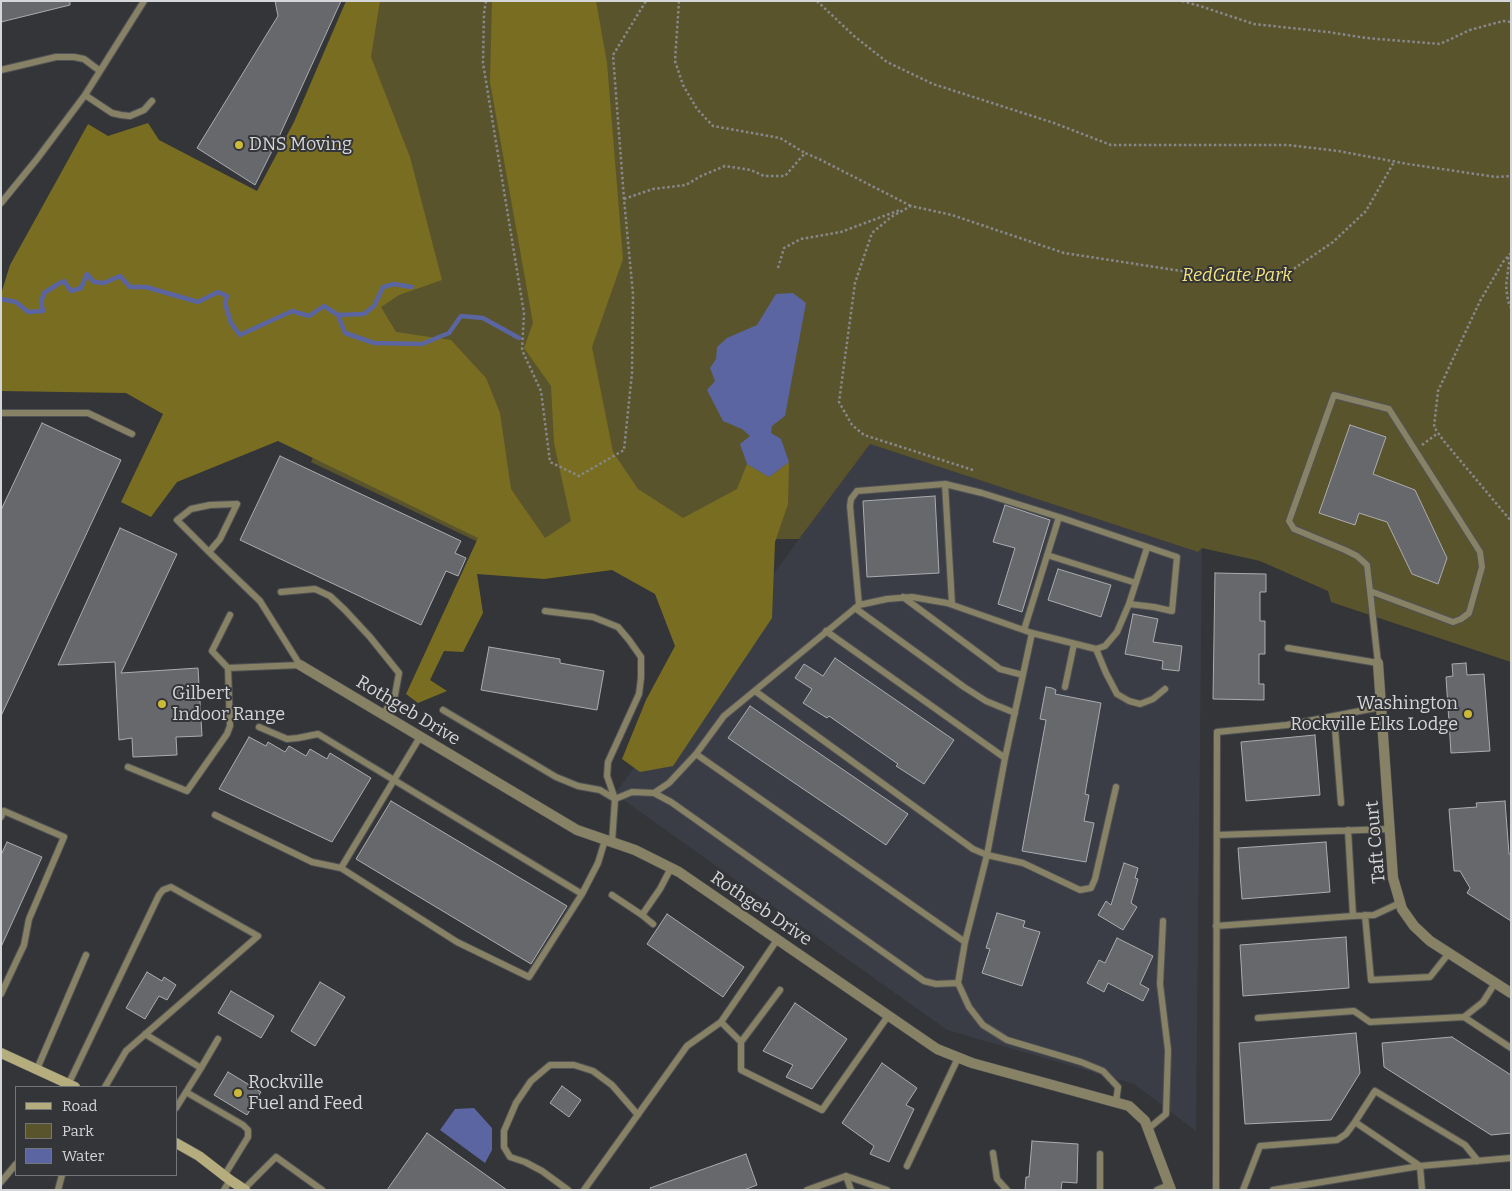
<!DOCTYPE html>
<html>
<head>
<meta charset="utf-8">
<style>
  body { margin:0 }
  #map { position:relative; width:1512px; height:1191px; overflow:hidden; background:#343538; font-family:Bitter,serif }
  canvas { display:block }
  .frame { position:absolute; inset:0; border:2px solid #d5d6d8; pointer-events:none }
  .legend { position:absolute; left:15px; top:1086px; width:162px; height:90px; box-sizing:border-box; background:#343538; border:1px solid #747578; margin:0; padding:6px 9px; list-style:none; font-size:15px; color:#d5d6d8 }
  .legend li { display:flex; align-items:center; gap:10px; height:25px }
  .legend b { width:25px; border:1px solid #747578 }
</style>
</head>
<body>
<div id="map">
<canvas width="1512" height="1191"></canvas>
<div class="frame"></div>
<ul class="legend">
<li><b style="height:6px;background:#b5ad7e"></b>Road</li>
<li><b style="height:14px;background:#5a542c"></b>Park</li>
<li><b style="height:14px;background:#5b65a1"></b>Water</li>
</ul>
</div>
<script>
const ctx = document.querySelector('canvas').getContext('2d');
ctx.lineJoin = 'round';
function paint(path, color) { ctx.fillStyle = color; ctx.fill(path, 'evenodd'); }
const poly = rows => new Path2D(rows.map(r => 'M' + r).join(''));
function strokePath(path, color, width, dash) { ctx.strokeStyle = color; ctx.lineWidth = width; ctx.lineCap = dash ? 'butt' : 'round'; ctx.setLineDash(dash || []); ctx.stroke(path); }
function write(font, color, halo, rows, align = 'center') {
  ctx.font = font + ' Bitter,serif'; ctx.lineWidth = 4; ctx.setLineDash([]); ctx.textBaseline = 'middle'; ctx.strokeStyle = halo; ctx.fillStyle = color; for (const [text, x, y, turn = 0] of rows) {
    ctx.save(); ctx.translate(x, y); ctx.rotate((+turn || 0) * Math.PI / 180); ctx.textAlign = isNaN(turn) ? turn : align; if (halo) ctx.strokeText(text, 0, 0); ctx.fillText(text, 0, 0); ctx.restore();
  }
}
paint(poly([
  [870,444,1198,552,1202,548,1196,1131,1134,1084,947,1030,615,794,799,539]
]), '#3b3d46');
paint(poly([
  [360,1,1511,1,1511,662,1331,602,1328,591,1260,561,1202,548,1198,552,870,444,799,539,476,541,311,462,331,419]
]), '#5a542c');
paint(poly([
  [346,1,380,1,371,57,410,157,442,280,399,295,381,307,396,332,451,340,486,378,500,413,511,489,545,538,571,521,554,443,551,386,524,348,533,323,490,82,492,1,596,1,607,63,623,259,592,347,613,452,638,489,683,518,737,489,747,464,769,477,789,462,788,504,775,542,772,618,673,766,640,772,622,759,646,700,675,646,655,594,612,570,544,579,477,574,483,613,463,652,444,651,430,680,447,691,418,703,406,694,478,538,278,441,177,482,151,517,121,502,163,414,126,393,1,391,1,294,10,265,88,124,108,136,148,123,159,140,257,191,294,122]
]), '#796d22');
paint(poly([
  [793,293,806,303,785,416,772,426,771,433,781,439,789,462,769,477,747,464,740,444,750,436,742,429,723,421,707,390,715,381,710,368,716,359,717,347,727,338,757,325,776,294],
  [474,1108,492,1128,492,1150,485,1163,440,1130,455,1109]
]), '#5b65a1');
strokePath(poly([
  [1,299,16,302,28,312,43,311,41,302,44,293,58,284,64,281,71,291,81,288,87,274,94,282,104,283,120,276,130,287,146,287,198,302,218,292,227,296,225,303,231,323,240,335,292,311,309,316,324,306,338,315,345,333,374,343,422,344,449,333,461,316,483,318,519,338],
  [338,315,364,314,374,306,383,287,394,284,412,287]
]), '#5b65a1', 4.5);
const building = poly([
  [1,1,70,1,70,5,1,22,1,1],
  [275,1,341,1,278,139,255,185,197,148,278,16,275,1],
  [42,423,121,460,1,716,1,510,42,423],
  [1350,425,1386,437,1373,474,1415,490,1447,558,1438,584,1412,574,1387,522,1359,513,1355,525,1319,513,1350,425],
  [280,456,461,541,455,553,466,558,458,576,446,571,421,625,240,540,280,456],
  [935,496,939,573,867,577,863,501,935,496],
  [1005,505,1050,520,1022,612,998,604,1015,548,993,542,1005,505],
  [120,528,177,554,121,673,198,668,202,736,176,737,177,755,133,757,132,738,119,740,115,662,58,665,120,528],
  [1058,569,1111,585,1101,617,1048,600,1058,569],
  [1215,573,1266,574,1266,592,1260,592,1260,621,1265,621,1265,654,1259,654,1259,684,1264,684,1264,700,1213,699,1215,573],
  [1133,614,1158,619,1153,642,1182,646,1179,671,1162,669,1163,661,1125,654,1133,614],
  [489,647,560,659,560,663,604,671,597,710,481,690,489,647],
  [835,658,954,740,924,784,896,766,898,764,829,716,827,718,803,703,812,689,795,678,804,664,823,676,835,658],
  [1466,663,1467,675,1484,674,1490,751,1451,753,1446,677,1453,676,1452,664,1466,663],
  [1046,687,1052,688,1056,690,1055,694,1101,703,1085,794,1089,795,1084,821,1094,823,1086,862,1022,851,1046,720,1040,719,1046,687],
  [750,706,908,814,886,845,728,738,750,706],
  [1315,735,1320,795,1246,801,1241,742,1315,735],
  [249,737,266,746,268,742,285,752,289,746,306,756,310,749,327,759,330,753,371,778,332,842,219,789,249,737],
  [391,801,567,906,531,964,356,859,391,801],
  [1505,801,1509,854,1511,855,1511,921,1467,893,1470,888,1460,871,1454,871,1449,809,1477,807,1476,803,1505,801],
  [7,842,42,857,1,947,1,855,7,842],
  [1326,842,1330,892,1242,899,1238,848,1326,842],
  [1124,863,1138,868,1135,878,1138,879,1131,903,1137,907,1123,930,1098,915,1106,901,1111,905,1124,863],
  [997,913,1025,921,1023,927,1040,932,1022,986,982,973,990,949,986,948,997,913],
  [667,914,744,967,723,997,647,944,667,914],
  [1346,937,1349,988,1243,996,1240,945,1346,937],
  [1117,938,1153,956,1140,984,1149,989,1143,1001,1108,983,1104,992,1087,983,1099,960,1105,963,1117,938],
  [147,972,162,981,164,977,176,985,167,1000,159,996,145,1019,126,1008,147,972],
  [320,982,345,997,315,1046,291,1031,320,982],
  [231,991,274,1016,261,1038,218,1013,231,991],
  [795,1003,847,1039,812,1089,786,1077,793,1065,763,1051,795,1003],
  [1356,1033,1360,1073,1331,1120,1245,1124,1239,1043,1356,1033],
  [1452,1037,1511,1075,1511,1133,1491,1135,1384,1067,1382,1043,1452,1037],
  [882,1063,917,1088,906,1105,914,1109,889,1162,870,1154,874,1146,842,1123,882,1063],
  [228,1072,261,1092,247,1115,214,1095,228,1072],
  [562,1086,581,1100,569,1117,550,1103,562,1086],
  [427,1133,507,1190,387,1190,427,1133],
  [1032,1141,1078,1144,1077,1183,1062,1182,1061,1190,1025,1190,1026,1177,1029,1177,1032,1141],
  [746,1154,757,1185,744,1190,651,1190,650,1188,746,1154]
]);
paint(building, '#67686c');
strokePath(building, '#aaacb0', 1);
const lane = poly([
  [1,70,56,57,74,57,84,59,100,71],
  [85,95,112,113,121,115,130,116,144,110,152,101],
  [1,203,37,159,85,95,144,1],
  [1,413,88,413,132,434],
  [945,484,982,493,1059,517,1177,557,1172,611,1154,607,1129,604],
  [209,552,220,539,237,504,210,505,191,509,177,520,209,552,260,601,300,665],
  [1047,555,1136,583],
  [281,592,315,589,330,596,345,610,370,637,399,673,395,695,383,715],
  [903,597,1000,669,1023,675],
  [859,605,850,506,851,499,857,491,945,484,952,604],
  [855,608,964,687,986,701,1015,713],
  [1024,630,1059,517],
  [826,631,1005,758],
  [1032,633,1096,649,1105,646,1117,632,1129,604,1147,548],
  [1288,648,1378,663,1370,591,1367,565,1357,556,1345,550,1294,529,1289,521,1334,395,1389,409,1480,552,1482,567,1469,613,1461,619,1453,622,1370,591],
  [1096,649,1106,673,1117,694,1129,701,1140,704,1153,699,1165,689],
  [228,668,212,651,230,615],
  [1065,687,1074,644],
  [755,691,973,849,987,855,1023,863,1080,890,1091,888,1095,879,1116,787],
  [443,710,556,777,578,786,600,790,615,799,607,776,608,762,639,694,641,678,641,657,629,640,618,627,593,617,545,611],
  [1334,716,1341,803],
  [259,727,287,739,298,738,318,734,394,780,420,737],
  [696,754,965,942],
  [128,767,187,791,227,734,230,726,228,668,300,665],
  [654,793,669,783,696,754,724,716,859,605,887,599,912,597,947,603,1032,633,1005,758,987,855,965,942,958,983,969,1007,983,1025,1007,1040,1081,1062,1103,1071,1118,1087,1116,1102],
  [215,815,312,862,341,868],
  [1,817,4,811,64,837,29,919,24,945,1,994],
  [1217,835,1390,829],
  [612,842,615,799,632,792,654,793,671,802,924,981,936,984,958,983],
  [582,894,529,977,457,942,341,868,394,780,582,894,598,863,605,840],
  [612,895,642,915,660,889,671,868],
  [642,915,653,924],
  [1365,915,1371,980,1430,977,1449,953],
  [1353,916,1374,915,1400,903],
  [1216,926,1353,916,1348,830],
  [1464,1017,1483,1002,1495,983],
  [1258,1018,1354,1011,1370,1022,1464,1017,1511,1048],
  [721,1022,741,1042,780,990],
  [145,1034,201,1068,176,1108],
  [741,1042,741,1070,822,1110,888,1016],
  [201,1068,218,1039],
  [37,1069,86,955],
  [67,1087,159,895,163,890,171,887,258,936,126,1051,105,1087],
  [186,1092,243,1125,248,1130,248,1137,224,1176],
  [1355,1122,1375,1091,1465,1145,1478,1161],
  [1148,1129,1166,1114,1168,1050,1160,984,1163,921],
  [993,1153,997,1179,1007,1190],
  [907,1166,958,1058],
  [846,1176,851,1190],
  [1,1182,16,1164],
  [58,1190,62,1175],
  [224,1190,230,1180],
  [243,1190,276,1157,322,1190],
  [568,1190,542,1171,525,1162,510,1157,504,1147,504,1131,516,1103,531,1081,550,1065,574,1065,593,1071,612,1085,638,1115],
  [584,1190,687,1046,721,1022,777,940],
  [807,1190,846,1176,887,1190],
  [1100,1190,1100,1154],
  [1157,1190,1169,1185],
  [1216,1190,1217,732,1287,725,1381,707],
  [1243,1190,1260,1146,1337,1140,1346,1134,1355,1122,1420,1166,1273,1190],
  [1422,1190,1420,1166,1511,1158]
]);
const street = poly([
  [1378,663,1393,878,1402,909,1414,926,1430,941,1511,993],
  [300,665,577,830,635,850,679,872,937,1049,972,1063,1129,1106,1145,1121,1171,1190]
]);
const secondary = poly([
  [1,1053,75,1087],
  [176,1143,199,1156,230,1180,245,1190]
]);
strokePath(lane, '#515255', 8);
strokePath(street, '#515255', 11);
strokePath(secondary, '#515255', 11);
strokePath(poly([
  [486,1,484,13,483,63,524,313,522,350,541,391,550,462,579,476,624,450,632,373,633,294,624,199,613,55,646,1],
  [679,1,675,61,683,85,697,109,713,126,780,138,805,153],
  [817,1,854,36,887,62,933,84,1054,123,1111,145,1288,145,1338,151,1408,164,1496,177,1511,176],
  [1182,1,1200,6,1254,24,1328,32,1366,38,1440,44,1470,30,1503,21,1511,22],
  [624,199,653,189,686,185,701,176,725,166,751,170,764,176,785,176,805,153,821,160,911,206],
  [1511,253,1503,262,1480,301,1438,391,1434,427,1443,440,1511,521],
  [1508,257,1509,263,1506,286,1508,301,1511,308],
  [778,268,784,248,801,239,841,232,900,210],
  [1422,445,1438,433],
  [973,470,864,435,852,425,839,402,855,283,872,233,891,217,911,206,952,215,1064,253,1214,276,1262,276,1292,270,1333,242,1366,211,1394,162]
]), '#87888b', 2.5, [2.5, 2.5]);
strokePath(lane, '#878265', 6);
strokePath(street, '#878265', 10);
strokePath(secondary, '#b5ad7e', 10);
for (const [x, y, r, color] of [
  [239,145,5,"#cdb938"],
  [162,704,5,"#cdb938"],
  [1468,714,5,"#cdb938"],
  [238,1093,5,"#cdb938"]
]) { const dot = new Path2D(); dot.arc(x, y, r, 0, 2 * Math.PI); ctx.fillStyle = color; ctx.fill(dot); strokePath(dot, '#343538', 2); }
write('18px', '#d5d6d8', '#343538', [
  ["DNS Moving",249,145],
  ["Gilbert",172,694],
  ["Indoor Range",172,715],
  ["Washington",1458,704,"right"],
  ["Rockville Elks Lodge",1458,725,"right"],
  ["Rockville",248,1083],
  ["Fuel and Feed",248,1104]
], 'left');
write('italic 18px', '#f5e47e', '#343538', [
  ["RedGate Park",1237,276]
]);
write('18px', '#d5d6d8', '#343538', [
  ["Rothgeb Drive",408,711,31],
  ["Taft Court",1376,842,-95],
  ["Rothgeb Drive",761,909,34]
]);
</script>
</body>
</html>
